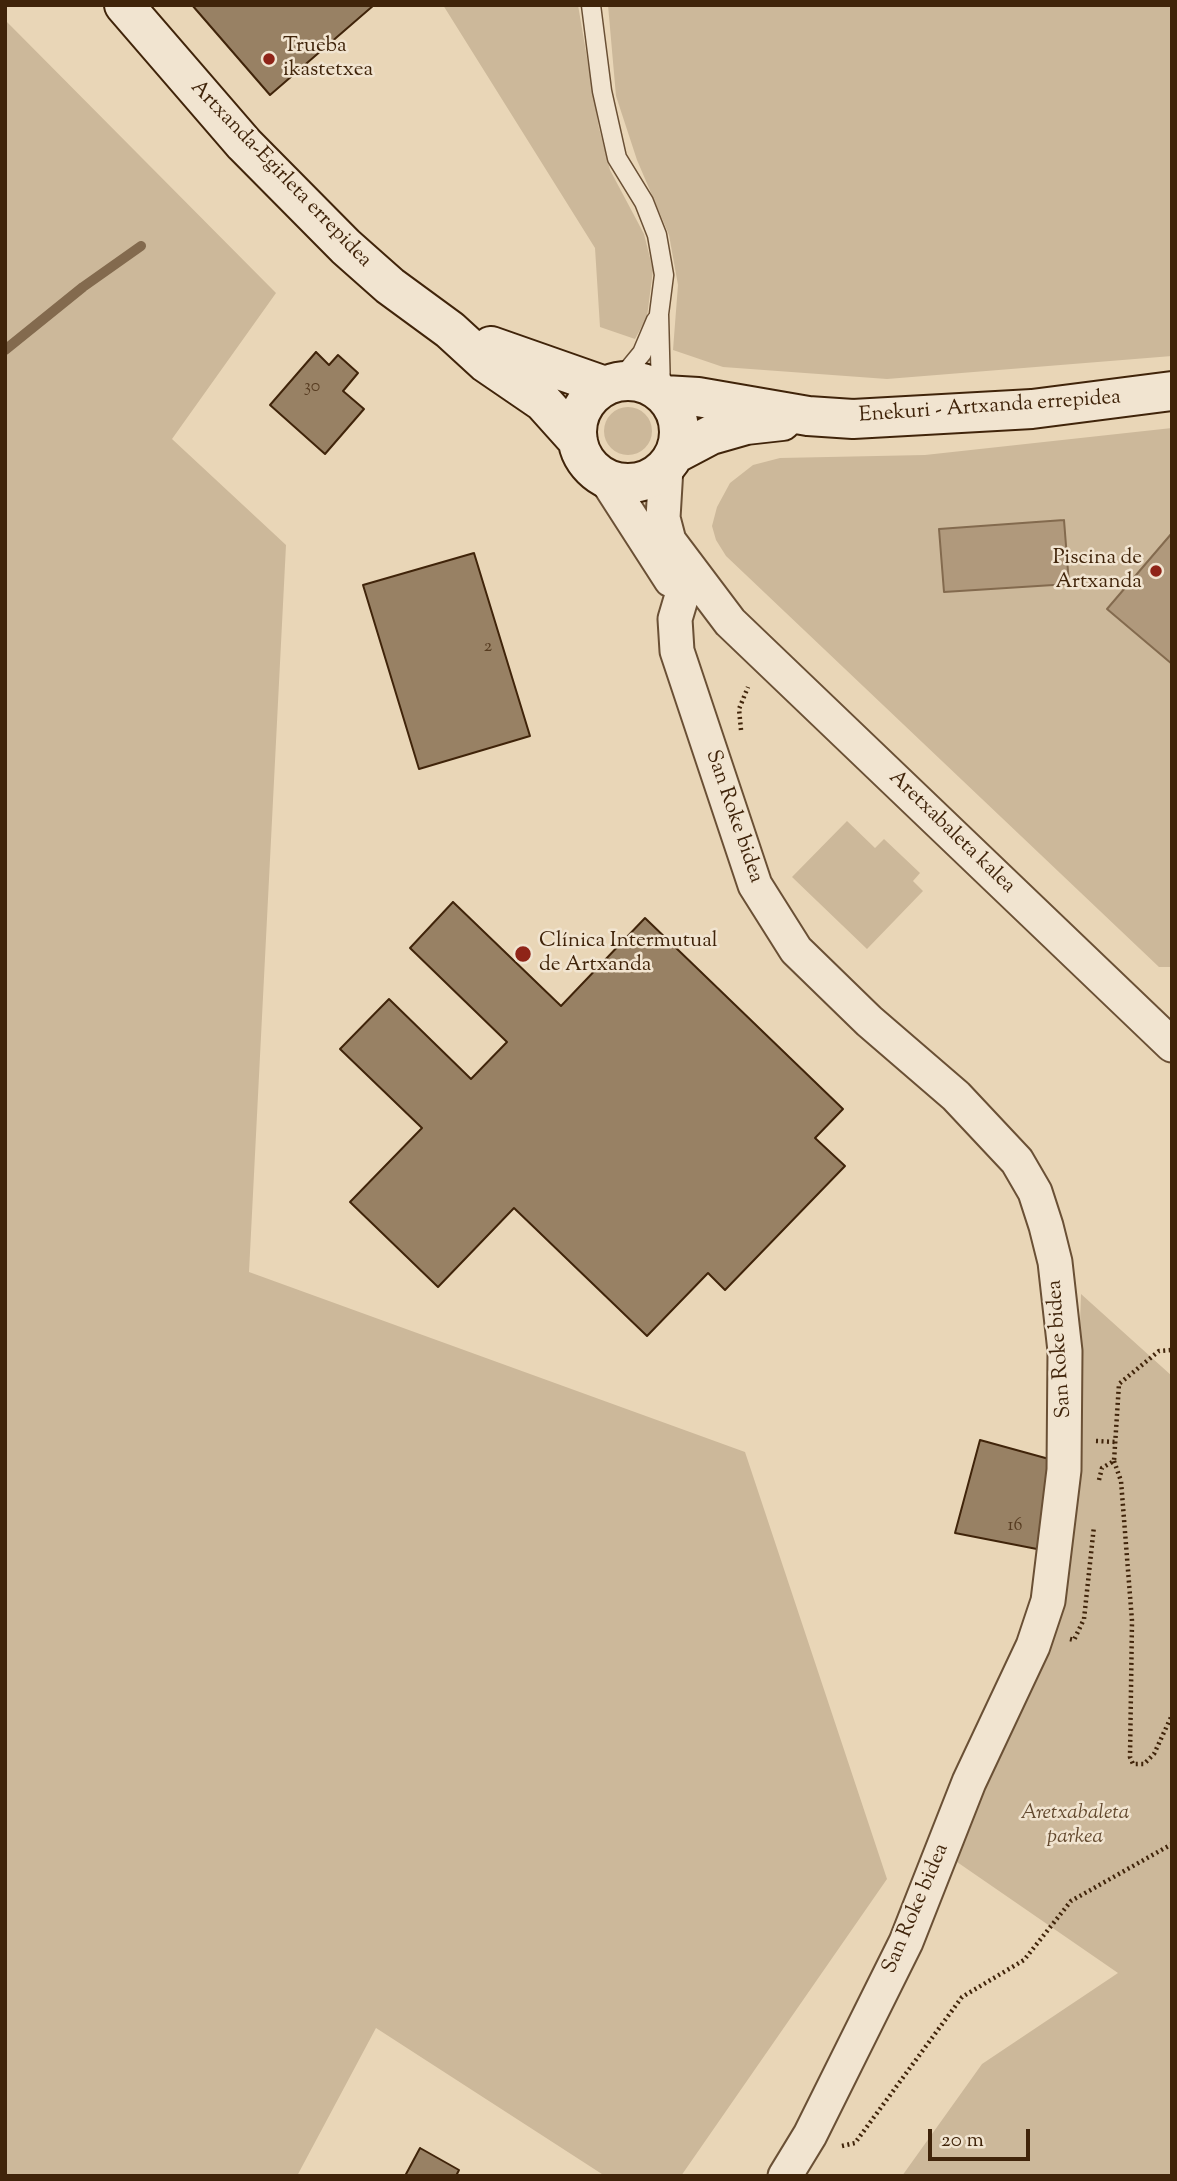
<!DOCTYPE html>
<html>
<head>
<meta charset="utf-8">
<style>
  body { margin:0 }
  #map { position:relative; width:1177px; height:2181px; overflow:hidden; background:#e9d6b7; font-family:"Sorts Mill Goudy",serif }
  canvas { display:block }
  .frame { position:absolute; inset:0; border:7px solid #40240a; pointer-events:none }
  .scale { position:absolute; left:928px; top:2129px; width:102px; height:32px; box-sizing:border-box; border:4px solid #40240a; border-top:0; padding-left:9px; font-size:21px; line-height:24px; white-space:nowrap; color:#40240a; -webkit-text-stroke:5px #f1e4d0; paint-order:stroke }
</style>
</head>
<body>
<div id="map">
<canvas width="1177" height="2181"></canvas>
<div class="frame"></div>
<div class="scale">20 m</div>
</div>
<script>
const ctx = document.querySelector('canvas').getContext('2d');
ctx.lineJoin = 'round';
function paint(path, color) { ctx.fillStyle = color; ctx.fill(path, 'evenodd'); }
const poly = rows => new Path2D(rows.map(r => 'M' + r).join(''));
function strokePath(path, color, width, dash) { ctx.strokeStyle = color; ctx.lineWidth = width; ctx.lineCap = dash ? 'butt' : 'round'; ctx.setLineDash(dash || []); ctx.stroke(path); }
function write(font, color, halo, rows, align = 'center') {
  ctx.font = font + ' "Sorts Mill Goudy",serif'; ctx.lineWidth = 5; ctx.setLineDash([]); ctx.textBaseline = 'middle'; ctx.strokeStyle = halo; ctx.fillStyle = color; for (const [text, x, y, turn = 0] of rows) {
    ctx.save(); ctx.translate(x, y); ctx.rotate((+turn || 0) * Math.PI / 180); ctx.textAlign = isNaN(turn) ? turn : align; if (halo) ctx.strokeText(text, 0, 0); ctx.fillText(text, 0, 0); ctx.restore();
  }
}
paint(poly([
  [443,5,578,5,599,128,610,170,644,234,653,270,647,317,635,339,600,327,595,248],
  [608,5,1172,5,1172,356,887,379,723,367,673,350,678,285,669,235,637,160,616,96],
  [5,20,276,293,172,439,286,545,249,1272,745,1452,887,1879,681,2176,605,2176,376,2028,297,2176,5,2176],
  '604 431a24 24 0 1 1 48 0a24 24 0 1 1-48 0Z',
  [1172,428,1172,533,1107,609,1172,664,1172,967,1159,967,726,556,716,540,712,526,717,507,730,483,753,465,780,458,925,455],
  [847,821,875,848,884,839,920,873,913,881,923,891,867,949,792,877],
  [1081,1294,1172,1376,1172,2176,902,2176,982,2064,1118,1973,957,1862,1062,1594,1075,1468]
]), '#ccb89a');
const water = poly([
  [1064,520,1069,584,944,592,939,529,1064,520],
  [1172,533,1172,664,1107,609,1172,533]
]);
paint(water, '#b0997c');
strokePath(water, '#836a4e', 2);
strokePath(poly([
  [5,350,83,287,141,246]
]), '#836a4e', 10);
const building = poly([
  [192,5,374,5,270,95,192,5],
  [316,352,329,365,338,355,358,373,343,391,364,409,325,454,270,405,316,352],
  [474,553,530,736,419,769,363,585,474,553],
  [453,902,561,1006,645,918,843,1109,815,1138,845,1166,725,1290,708,1273,647,1336,514,1208,438,1287,350,1202,422,1128,340,1049,389,999,471,1079,507,1042,410,948,453,902],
  [980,1440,1049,1459,1042,1550,955,1533,980,1440],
  [420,2148,459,2170,456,2176,405,2176,420,2148]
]);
paint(building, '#988164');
strokePath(building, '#40240a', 2);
const lane = poly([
  [591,5,602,91,617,158,644,202,657,235,664,275,659,314,661,392],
  [619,381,642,353,656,320]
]);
const street = poly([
  [666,468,663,518,669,541,730,622,1172,1045],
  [606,479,671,580],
  [683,592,675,619,677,651,755,885,796,950,869,1021,956,1096,1017,1161,1035,1192,1046,1226,1055,1262,1065,1351,1064,1470,1048,1601,1033,1646,969,1782,906,1942,810,2135,785,2176]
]);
const secondary = poly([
  [124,5,244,144,346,247,390,286,450,330,486,363,543,402,578,441],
  [491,346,605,386],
  '577 432a51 51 0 1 1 102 0a51 51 0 1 1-102 0Z',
  [664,395,698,397,808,416,853,419,1032,409,1172,391],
  [675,454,711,435,746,425,782,421]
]);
strokePath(lane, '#6a5035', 21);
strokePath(street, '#6a5035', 37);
strokePath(secondary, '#40240a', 42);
strokePath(poly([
  [741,730,739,709,748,687],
  [1096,1441,1116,1442],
  [1114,1461,1121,1481,1132,1621,1130,1757,1133,1764,1144,1764,1154,1754,1172,1715],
  [1099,1480,1102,1468,1114,1461,1119,1384,1159,1351,1172,1350],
  [1070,1639,1074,1640,1084,1619,1094,1526],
  [842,2146,855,2143,962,1997,1024,1960,1071,1901,1172,1844]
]), '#40240a', 4.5, [2, 3.5]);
strokePath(lane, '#f1e4d0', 18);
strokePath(street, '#f1e4d0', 33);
strokePath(secondary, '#f1e4d0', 38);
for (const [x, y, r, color] of [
  [269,59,7,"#8f2418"],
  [1156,571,7,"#8f2418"],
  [523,954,9,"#8f2418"]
]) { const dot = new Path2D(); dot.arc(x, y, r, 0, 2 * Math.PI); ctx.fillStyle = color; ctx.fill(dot); strokePath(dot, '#f1e4d0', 2.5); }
write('18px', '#563b20', null, [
  ["30",312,388],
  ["2",488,648],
  ["16",1015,1527]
]);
write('21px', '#40240a', '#f1e4d0', [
  ["Trueba",283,47],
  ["ikastetxea",283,71],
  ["Piscina de",1142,559,"right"],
  ["Artxanda",1142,583,"right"],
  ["Clínica Intermutual",539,942],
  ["de Artxanda",539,966]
], 'left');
write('21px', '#40240a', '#f1e4d0', [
  ["Artxanda-Egirleta errepidea",280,175,46],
  ["Enekuri - Artxanda errepidea",990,408,-4],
  ["San Roke bidea",733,817,71],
  ["Aretxabaleta kalea",951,833,44],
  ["San Roke bidea",1061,1349,-94],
  ["San Roke bidea",917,1909,-67]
]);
write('italic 21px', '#63492e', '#f1e4d0', [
  ["Aretxabaleta",1075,1814],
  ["parkea",1075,1838]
]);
</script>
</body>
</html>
